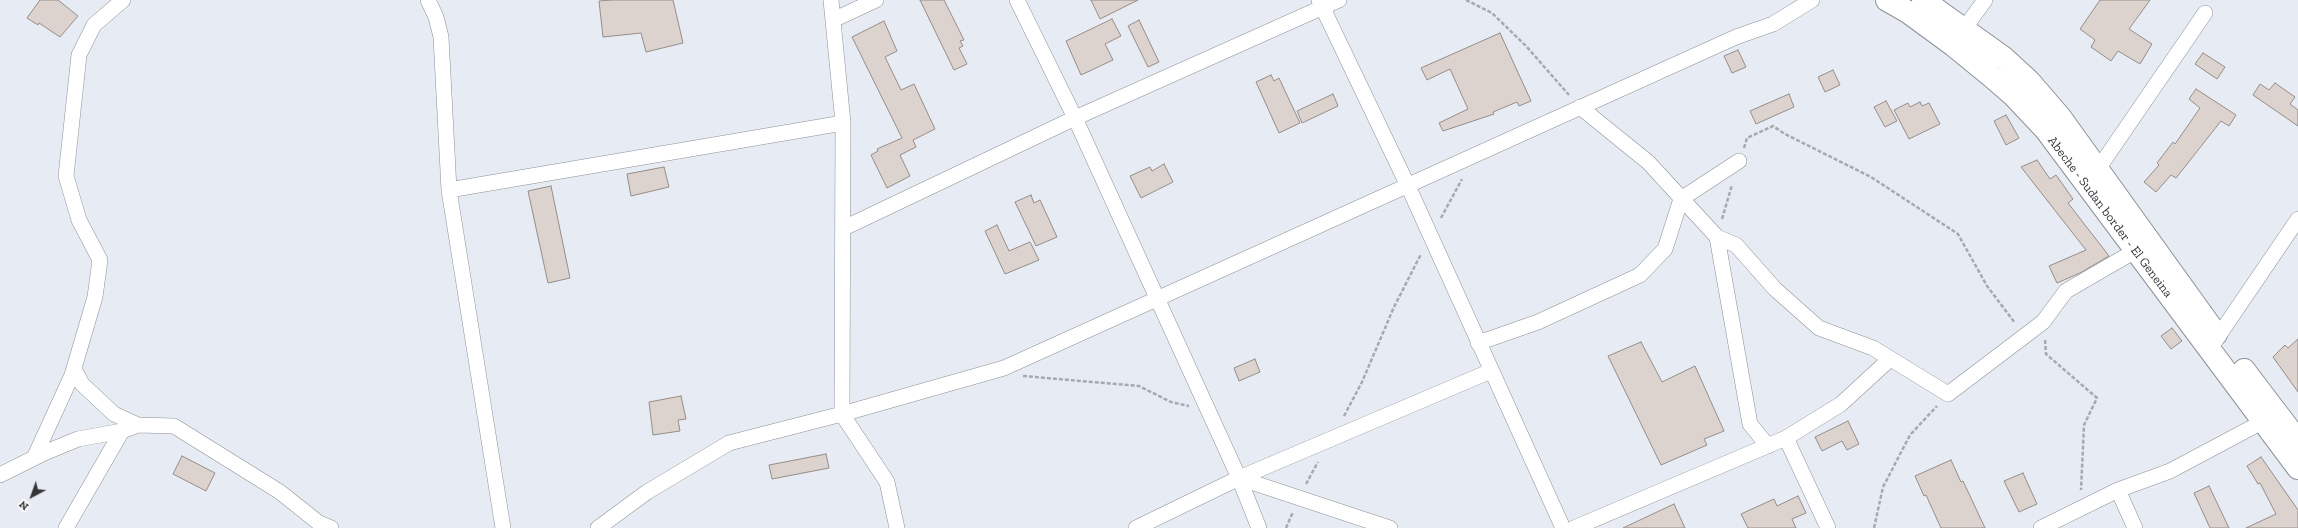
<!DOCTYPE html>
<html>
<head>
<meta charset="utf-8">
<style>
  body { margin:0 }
  #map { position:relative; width:2298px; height:528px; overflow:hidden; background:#e7ebf3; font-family:"Zilla Slab",serif }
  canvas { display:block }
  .north { position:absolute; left:12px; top:476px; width:40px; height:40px; -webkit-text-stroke:3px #fff; paint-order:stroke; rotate:221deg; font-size:11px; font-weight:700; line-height:16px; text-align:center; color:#343639 }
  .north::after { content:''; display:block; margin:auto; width:14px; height:18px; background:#343639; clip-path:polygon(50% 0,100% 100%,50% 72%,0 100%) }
</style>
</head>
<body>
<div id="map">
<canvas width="2298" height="528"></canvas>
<div class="north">N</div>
</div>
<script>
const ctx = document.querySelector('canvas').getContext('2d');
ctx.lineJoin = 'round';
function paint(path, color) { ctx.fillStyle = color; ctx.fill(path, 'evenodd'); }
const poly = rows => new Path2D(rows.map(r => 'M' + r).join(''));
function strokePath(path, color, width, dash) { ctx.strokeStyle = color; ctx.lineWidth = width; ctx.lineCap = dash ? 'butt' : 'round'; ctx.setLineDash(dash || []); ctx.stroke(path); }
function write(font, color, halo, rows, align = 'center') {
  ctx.font = font + ' "Zilla Slab",serif'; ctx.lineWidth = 3; ctx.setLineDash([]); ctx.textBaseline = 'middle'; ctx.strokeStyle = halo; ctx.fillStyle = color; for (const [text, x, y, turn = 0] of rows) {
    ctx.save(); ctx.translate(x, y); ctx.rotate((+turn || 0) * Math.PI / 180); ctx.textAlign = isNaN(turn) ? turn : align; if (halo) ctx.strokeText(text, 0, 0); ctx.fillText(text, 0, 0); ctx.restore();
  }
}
const building = poly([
  [40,0,58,0,78,16,60,37,39,23,38,25,27,18,40,0],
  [611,0,673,0,683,43,646,52,641,33,603,37,599,1,611,0],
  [920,0,944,0,964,40,960,41,963,46,959,48,967,64,954,70,920,0],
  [1091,0,1138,0,1100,19,1091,0],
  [2100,0,2150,0,2129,29,2152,44,2140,64,2118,51,2111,61,2091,47,2095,40,2080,29,2100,0],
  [1112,19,1121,36,1105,44,1113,60,1081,75,1066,41,1112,19],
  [1139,20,1159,62,1148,67,1128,26,1139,20],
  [884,21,897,51,885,57,901,90,914,84,935,129,913,140,916,147,900,155,910,176,887,188,871,155,878,151,877,149,902,138,852,37,884,21],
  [1500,33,1531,101,1519,106,1517,102,1493,112,1494,114,1443,131,1439,123,1468,109,1450,69,1427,80,1421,68,1500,33],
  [1738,50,1746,67,1732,73,1724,56,1738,50],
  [2203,53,2225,67,2217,79,2195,64,2203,53],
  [1833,70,1840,85,1825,92,1818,77,1833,70],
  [1271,75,1274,81,1279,78,1300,123,1279,133,1256,82,1271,75],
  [2275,83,2295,97,2290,104,2298,110,2298,126,2253,95,2260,84,2269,90,2275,83],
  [2196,89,2236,115,2229,126,2221,121,2176,178,2171,175,2156,192,2144,182,2159,165,2157,163,2173,142,2175,144,2200,108,2189,99,2196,89],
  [1333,94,1338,106,1302,123,1297,111,1333,94],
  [1789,94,1794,107,1756,124,1750,111,1789,94],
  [1886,101,1897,121,1885,127,1874,107,1886,101],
  [1920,102,1922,106,1929,103,1940,124,1909,139,1894,110,1908,103,1910,107,1920,102],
  [2006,115,2019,138,2006,145,1994,121,2006,115],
  [2037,160,2050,179,2056,175,2073,199,2068,203,2109,256,2080,273,2057,283,2049,266,2086,250,2021,167,2037,160],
  [1164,164,1173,182,1141,198,1130,176,1150,167,1152,171,1164,164],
  [664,167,669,187,631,196,627,174,664,167],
  [551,186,570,278,548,283,528,191,551,186],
  [1031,195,1034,203,1040,200,1057,237,1036,246,1015,202,1031,195],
  [997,225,1009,251,1030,242,1039,260,1005,274,985,231,997,225],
  [2172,328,2182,341,2171,349,2161,336,2172,328],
  [2298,339,2298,392,2273,357,2285,345,2288,348,2298,339],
  [1641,342,1662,382,1695,366,1724,431,1704,439,1707,445,1661,465,1608,356,1641,342],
  [1255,359,1260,372,1239,381,1234,368,1255,359],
  [681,396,686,419,678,420,680,431,653,435,649,402,681,396],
  [1848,421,1859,444,1847,450,1842,441,1822,451,1815,437,1848,421],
  [826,454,829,468,772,479,769,465,826,454],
  [182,456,215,473,206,491,173,474,182,456],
  [2261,457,2298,510,2298,528,2246,528,2276,514,2260,483,2258,484,2247,466,2261,457],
  [1951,460,1961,482,1963,481,1985,528,1941,528,1926,495,1924,496,1915,476,1951,460],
  [2023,473,2037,504,2019,512,2004,481,2023,473],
  [2209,486,2229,528,2210,528,2194,493,2209,486],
  [1798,496,1806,513,1792,519,1796,528,1748,528,1741,514,1774,499,1777,506,1798,496],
  [1674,504,1685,528,1623,528,1674,504]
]);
paint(building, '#dcd3cf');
strokePath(building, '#958d88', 1);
const minor = poly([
  [428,0,436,17,441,37,449,190,503,528],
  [831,0,843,123,842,414,887,482,897,528],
  [1017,0,1075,118,1239,478,1259,528],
  [1319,0,1408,186,1563,528],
  [833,20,876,0],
  [1964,29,1985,0],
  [1580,107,1648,162,1717,237,1736,245,1775,289,1819,328,1873,348,1948,394,2043,322,2066,291,2135,251],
  [2098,169,2205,13],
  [449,190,843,123],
  [844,228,1075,118,1339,0],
  [1717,237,1750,424,1768,446],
  [1478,343,1538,322,1640,275,1665,249,1681,199,1739,161],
  [2213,344,2298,219],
  [74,369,82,384,114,414,138,425],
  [1786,438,1828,528],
  [34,458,72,375,95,297,100,260,79,220,66,176,79,55,94,25,123,0],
  [0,475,44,453,78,439,122,431],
  [1239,478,1390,528],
  [2118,490,2135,528],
  [66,528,122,431,138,425,174,426,280,492,319,523,331,528],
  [598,528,647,492,729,443,842,414,1004,368,1736,37,1773,24,1812,0],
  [1136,528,1239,478,1491,371],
  [1574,528,1786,438,1841,404,1890,359],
  [2041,528,2118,490,2170,471,2264,421]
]);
const trunk = poly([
  [1887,0,1908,12,1953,45,1991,76,2014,96,2046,130,2298,468],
  [1923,0,2004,58,2029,81,2060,117,2216,334],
  [2244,370,2298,441]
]);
strokePath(minor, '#8d9198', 16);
strokePath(trunk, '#8d9198', 24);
strokePath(poly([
  [1466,0,1492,13,1526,46,1569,95],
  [1744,148,1747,138,1773,126,1785,134,1871,177,1958,234,1987,286,2015,323],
  [1441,218,1462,179],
  [1722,219,1732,185],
  [2045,340,2046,354,2097,398,2084,425,2081,490],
  [1023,376,1139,386,1171,402,1189,406],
  [1344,416,1362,382,1394,307,1421,254],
  [1306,484,1318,462],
  [1286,528,1293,512],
  [1874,528,1883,487,1910,435,1937,406]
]), '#a6aab0', 2.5, [4, 2]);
strokePath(minor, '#fff', 15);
strokePath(trunk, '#fff', 22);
write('13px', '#343639', '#fff', [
  ["Abeche - Sudan border - El Geneina",2110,217,53]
]);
</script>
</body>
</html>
